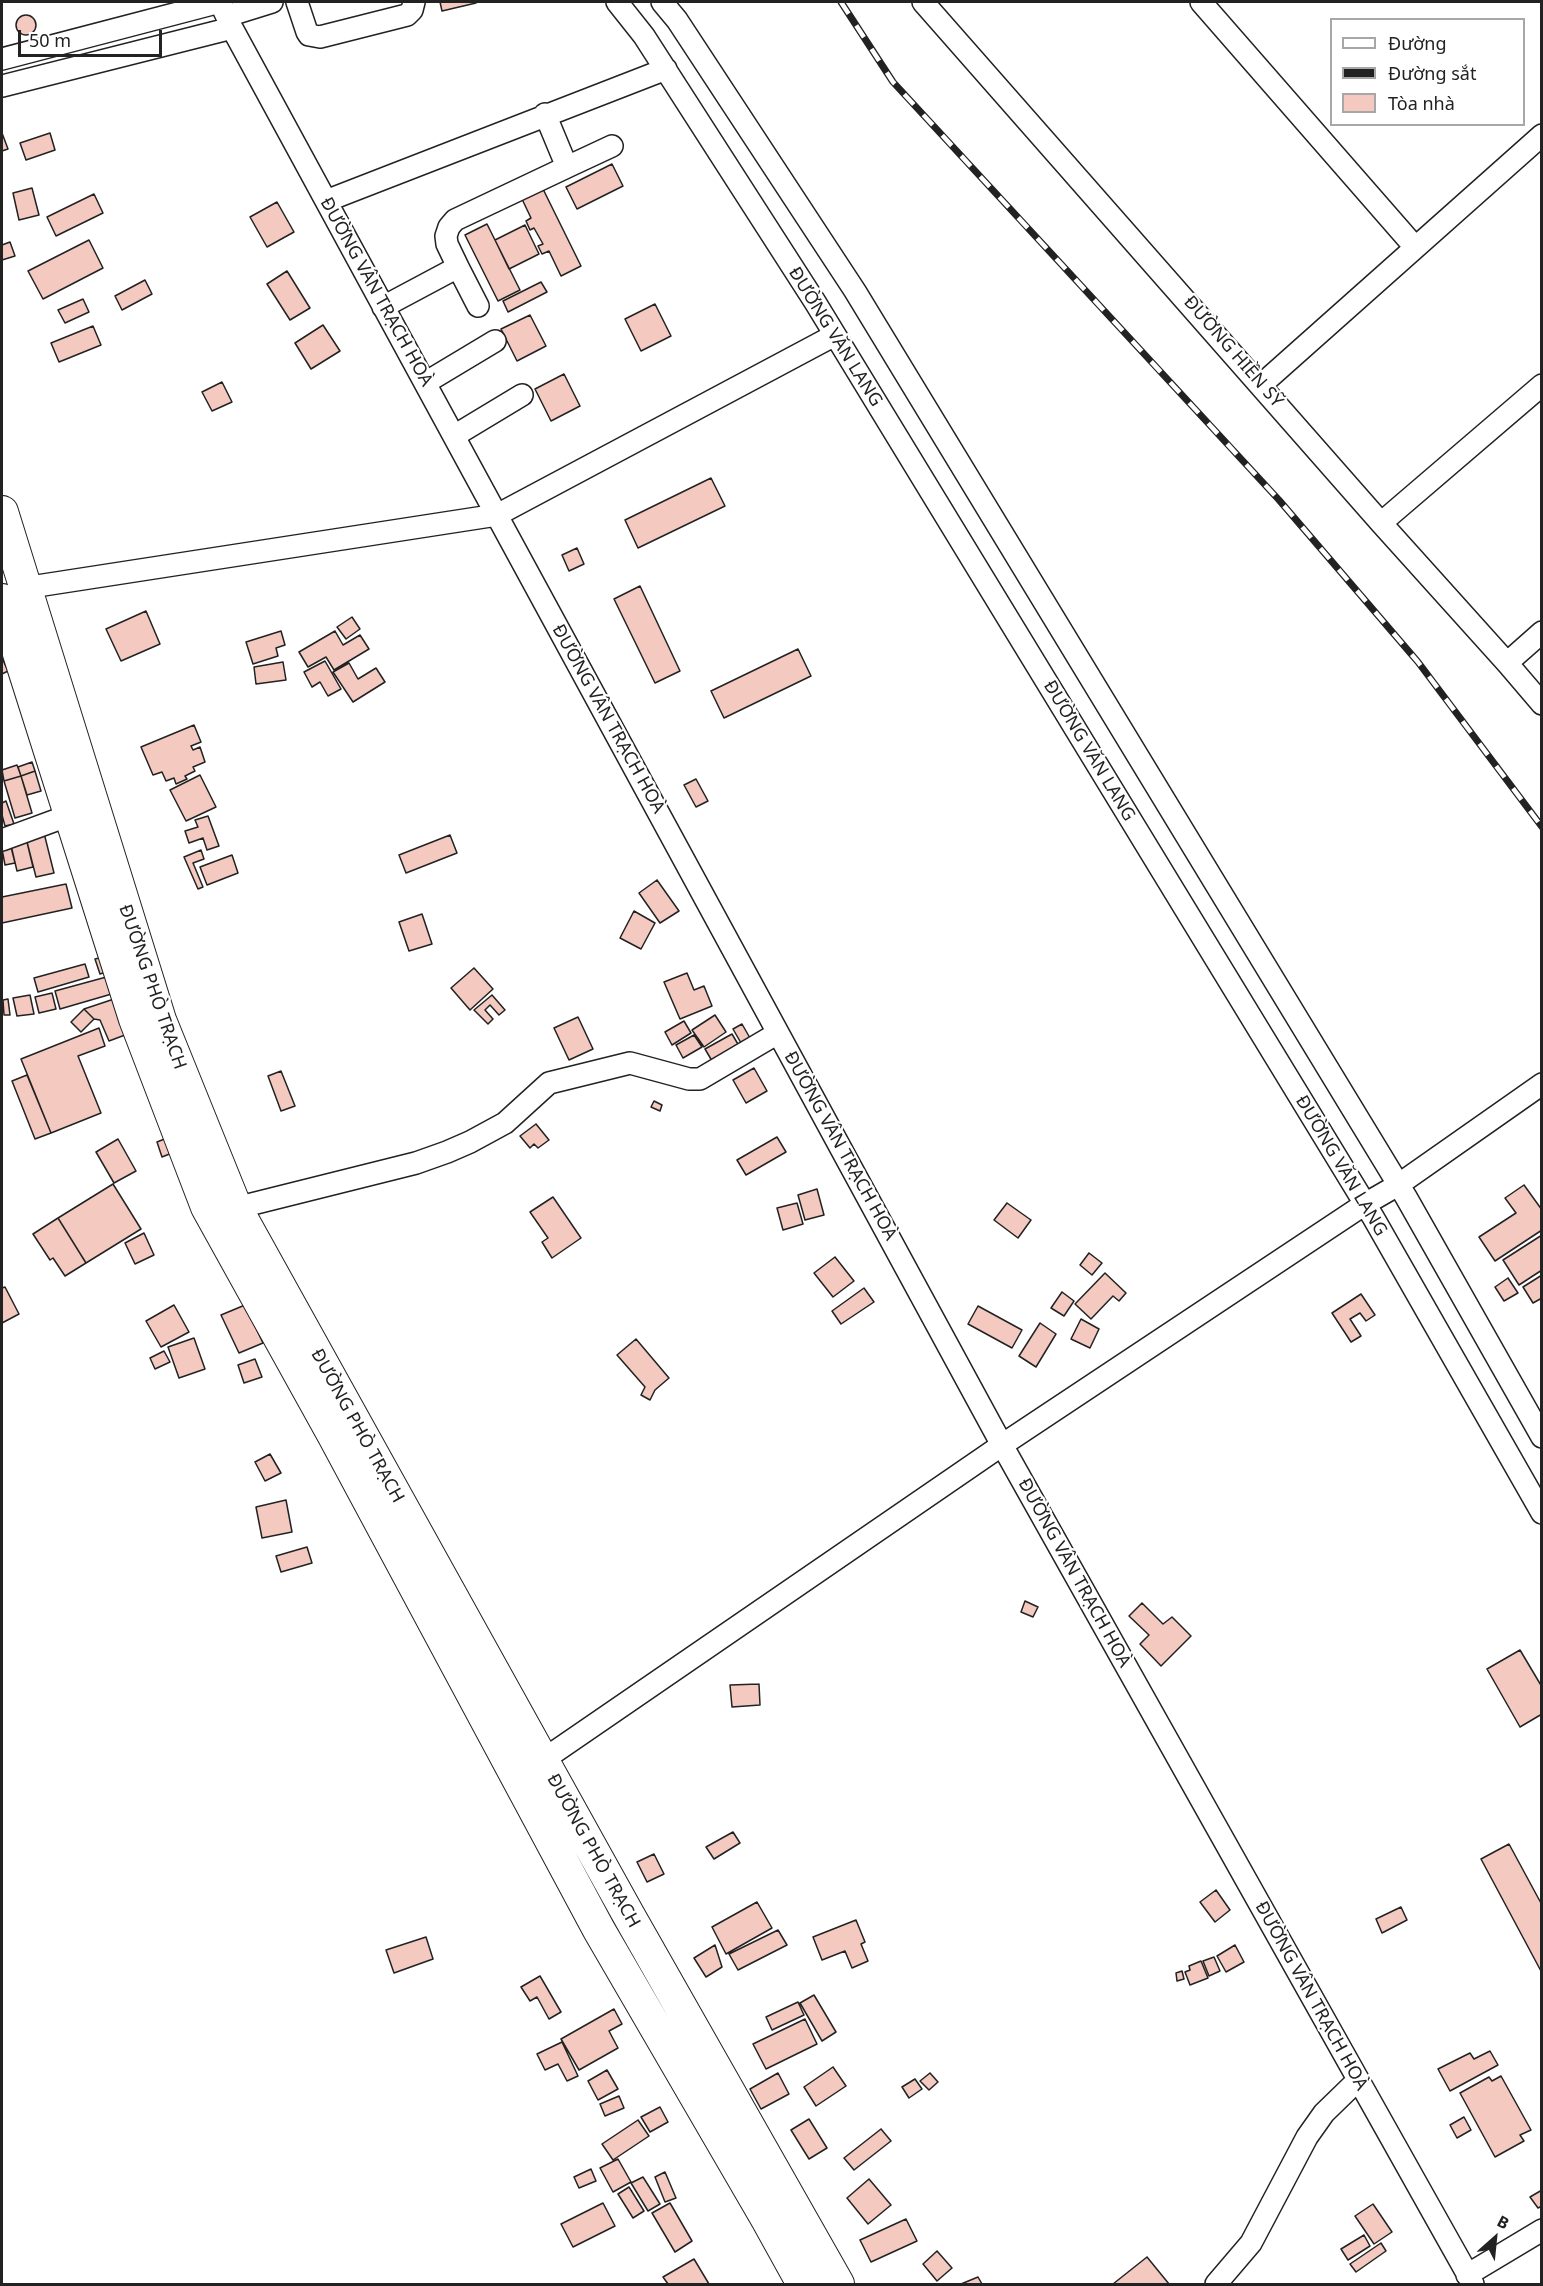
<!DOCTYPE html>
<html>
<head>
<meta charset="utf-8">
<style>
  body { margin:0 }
  #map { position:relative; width:1543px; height:2286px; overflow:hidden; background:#fff; font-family:"Noto Sans",sans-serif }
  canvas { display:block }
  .frame { position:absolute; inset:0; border:3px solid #222; pointer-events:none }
  .legend { position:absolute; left:1330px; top:18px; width:195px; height:108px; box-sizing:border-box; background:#fff; border:2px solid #a7a7a7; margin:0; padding:8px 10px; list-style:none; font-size:18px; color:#222 }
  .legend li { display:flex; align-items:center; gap:12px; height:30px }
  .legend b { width:30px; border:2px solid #a7a7a7 }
  .north { position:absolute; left:1465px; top:2208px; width:60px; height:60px; -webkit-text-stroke:4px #fff; paint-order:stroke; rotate:27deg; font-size:16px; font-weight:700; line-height:24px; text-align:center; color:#222 }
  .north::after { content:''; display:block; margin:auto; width:21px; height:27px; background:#222; clip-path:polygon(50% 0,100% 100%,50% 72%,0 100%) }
  .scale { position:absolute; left:18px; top:30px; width:144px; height:27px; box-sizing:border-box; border:3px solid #222; border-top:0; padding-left:8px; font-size:18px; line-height:21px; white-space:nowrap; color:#222; -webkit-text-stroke:4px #fff; paint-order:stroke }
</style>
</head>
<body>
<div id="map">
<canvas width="1543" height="2286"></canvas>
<div class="frame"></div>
<ul class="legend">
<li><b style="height:8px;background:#fff"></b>Đường</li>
<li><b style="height:8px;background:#222"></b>Đường sắt</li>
<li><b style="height:16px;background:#f3c9c0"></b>Tòa nhà</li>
</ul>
<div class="north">B</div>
<div class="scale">50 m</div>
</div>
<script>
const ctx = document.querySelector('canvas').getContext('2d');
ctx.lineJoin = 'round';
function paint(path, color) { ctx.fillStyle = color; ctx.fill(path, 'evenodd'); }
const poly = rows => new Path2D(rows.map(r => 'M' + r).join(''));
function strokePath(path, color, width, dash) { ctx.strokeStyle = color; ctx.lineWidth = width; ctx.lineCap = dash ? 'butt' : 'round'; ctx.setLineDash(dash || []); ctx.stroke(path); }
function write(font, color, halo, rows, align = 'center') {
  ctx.font = font + ' "Noto Sans",sans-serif'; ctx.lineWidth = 4.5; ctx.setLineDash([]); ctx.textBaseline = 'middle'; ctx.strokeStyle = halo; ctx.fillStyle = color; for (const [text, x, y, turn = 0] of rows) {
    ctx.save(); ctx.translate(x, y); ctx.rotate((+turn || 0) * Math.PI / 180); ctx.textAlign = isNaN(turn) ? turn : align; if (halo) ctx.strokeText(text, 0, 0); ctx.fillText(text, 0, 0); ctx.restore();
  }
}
const building = poly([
  [440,2,476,2,476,3,442,11,440,2],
  '16 25a10 10 0 1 1 20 0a10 10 0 1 1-20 0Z',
  [2,133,8,149,2,151,2,133],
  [50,133,55,150,26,160,20,143,50,133],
  [612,164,623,186,577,209,566,187,612,164],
  [542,187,581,266,561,276,549,251,542,254,538,246,543,244,534,228,530,230,526,221,531,218,521,197,542,187],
  [32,188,39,215,19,220,13,193,32,188],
  [94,194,103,213,56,236,47,217,94,194],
  [277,202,294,232,267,247,250,217,277,202],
  [487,224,520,290,498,301,465,235,487,224],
  [525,225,539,254,509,269,495,240,525,225],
  [89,240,103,268,43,299,28,271,89,240],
  [10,242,15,256,2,260,2,245,10,242],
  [287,271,310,308,290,320,267,284,287,271],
  [145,280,152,294,122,310,115,296,145,280],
  [541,282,547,292,508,312,503,301,541,282],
  [83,299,89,312,65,323,58,310,83,299],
  [655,304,671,336,641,351,625,319,655,304],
  [530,315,546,346,517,361,501,329,530,315],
  [323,325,340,351,311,369,295,343,323,325],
  [93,326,101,345,59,362,51,343,93,326],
  [564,374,580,406,551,421,535,389,564,374],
  [222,382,232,402,212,411,202,392,222,382],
  [711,478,725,506,638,548,625,520,711,478],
  [577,548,584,564,569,571,562,555,577,548],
  [640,586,680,671,655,683,614,599,640,586],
  [146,611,160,644,121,661,106,629,146,611],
  [352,617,360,629,346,639,337,627,352,617],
  [281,631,285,645,276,648,278,656,253,664,246,642,281,631],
  [335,631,343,645,360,635,369,649,334,670,326,657,308,667,299,652,335,631],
  [798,649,811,676,724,718,711,691,798,649],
  [2,658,8,671,2,674,2,658],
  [325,661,341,689,328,696,320,682,312,687,304,672,325,661],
  [283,662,286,680,256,684,254,667,283,662],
  [349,663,358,679,376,668,385,682,353,702,333,672,349,663],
  [194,725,201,742,191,746,193,750,200,747,205,762,193,767,195,771,185,776,187,779,176,784,174,778,166,781,162,772,153,775,141,747,194,725],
  [32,762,35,771,21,776,18,767,32,762],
  [17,765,21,776,4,781,2,770,17,765],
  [35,771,41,791,27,795,21,776,35,771],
  [200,775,216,807,186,821,170,790,200,775],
  [21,776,32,813,15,818,4,781,21,776],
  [696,779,708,801,696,807,684,785,696,779],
  [6,801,14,824,5,826,2,815,2,803,6,801],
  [208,816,219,846,207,850,203,838,189,843,185,831,198,827,195,820,208,816],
  [44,833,54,873,36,877,26,838,44,833],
  [450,835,457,853,406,873,399,855,450,835],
  [26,838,33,867,17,871,10,841,26,838],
  [11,847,15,863,5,865,2,849,11,847],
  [201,850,204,859,193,863,203,887,198,889,184,857,201,850],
  [232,855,238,873,207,885,200,867,232,855],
  [657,880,679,911,660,923,639,893,657,880],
  [66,884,72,908,2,923,2,897,66,884],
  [634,911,655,923,641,949,620,938,634,911],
  [422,914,432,944,409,951,399,922,422,914],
  [108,956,112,970,100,974,95,959,108,956],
  [85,964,89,977,38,992,34,978,85,964],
  [474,968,493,989,470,1010,451,988,474,968],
  [687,973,694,990,704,986,712,1006,680,1019,664,982,687,973],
  [110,976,115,993,60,1009,55,991,110,976],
  [52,993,56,1009,39,1013,35,997,52,993],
  [30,995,34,1014,17,1016,13,998,30,995],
  [492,995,505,1010,499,1015,490,1005,485,1010,493,1019,488,1024,474,1010,492,995],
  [120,997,133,1032,109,1041,100,1020,94,1019,84,1009,120,997],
  [8,999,10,1015,4,1015,3,1000,8,999],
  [84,1009,94,1019,81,1032,71,1022,84,1009],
  [715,1015,726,1032,704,1047,692,1030,715,1015],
  [578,1017,593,1049,569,1060,554,1028,578,1017],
  [684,1021,691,1033,672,1045,665,1032,684,1021],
  [742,1024,754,1045,745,1050,733,1029,742,1024],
  [99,1028,105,1046,78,1056,101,1113,51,1133,21,1059,99,1028],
  [732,1034,742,1051,715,1066,705,1049,732,1034],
  [694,1035,702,1047,683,1058,676,1045,694,1035],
  [754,1068,767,1091,746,1103,733,1080,754,1068],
  [281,1071,295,1106,281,1111,268,1076,281,1071],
  [27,1075,51,1133,35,1139,12,1081,27,1075],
  [654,1101,662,1105,660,1111,651,1107,654,1101],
  [536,1124,549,1140,538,1148,534,1144,530,1148,520,1136,536,1124],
  [777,1137,786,1152,746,1175,737,1160,777,1137],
  [167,1138,172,1153,162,1157,157,1142,167,1138],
  [118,1139,136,1171,114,1183,96,1152,118,1139],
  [113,1184,141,1229,86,1263,58,1218,113,1184],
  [1524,1185,1542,1210,1542,1230,1495,1261,1479,1237,1516,1213,1505,1198,1524,1185],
  [817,1189,824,1215,805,1220,798,1195,817,1189],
  [553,1197,581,1238,552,1258,542,1242,548,1238,530,1212,553,1197],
  [797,1203,803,1224,783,1230,777,1208,797,1203],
  [1007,1203,1031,1220,1018,1238,994,1220,1007,1203],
  [58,1218,86,1263,65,1276,53,1258,50,1260,33,1234,58,1218],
  [144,1233,154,1255,135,1264,125,1243,144,1233],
  [1542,1235,1542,1270,1519,1285,1503,1260,1542,1235],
  [1089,1253,1102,1263,1092,1275,1080,1265,1089,1253],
  [835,1257,854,1281,833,1297,814,1273,835,1257],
  [1105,1273,1126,1293,1119,1301,1113,1296,1091,1319,1075,1304,1105,1273],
  [1542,1275,1542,1298,1533,1303,1523,1287,1542,1275],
  [1508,1278,1518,1293,1504,1301,1495,1287,1508,1278],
  [5,1287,19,1314,2,1323,2,1288,5,1287],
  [864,1288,874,1302,841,1324,832,1311,864,1288],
  [1062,1292,1074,1301,1064,1316,1051,1308,1062,1292],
  [1361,1294,1375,1315,1366,1321,1360,1313,1350,1319,1361,1336,1351,1342,1332,1313,1361,1294],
  [174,1305,189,1332,161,1347,146,1321,174,1305],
  [245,1305,263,1343,239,1353,221,1315,245,1305],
  [978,1306,1022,1330,1012,1348,968,1324,978,1306],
  [1081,1319,1099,1329,1090,1348,1071,1339,1081,1319],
  [1040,1323,1056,1334,1036,1367,1019,1356,1040,1323],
  [194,1338,205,1369,179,1378,168,1347,194,1338],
  [636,1339,669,1378,655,1390,650,1400,641,1395,645,1387,617,1355,636,1339],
  [164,1351,170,1362,155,1369,150,1358,164,1351],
  [255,1359,262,1377,244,1383,238,1365,255,1359],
  [270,1454,281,1473,265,1481,255,1462,270,1454],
  [286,1500,292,1532,262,1538,256,1507,286,1500],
  [307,1547,312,1563,281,1572,276,1556,307,1547],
  [1025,1601,1038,1607,1033,1617,1021,1612,1025,1601],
  [1142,1603,1163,1624,1172,1617,1191,1636,1161,1666,1140,1644,1149,1635,1129,1616,1142,1603],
  [1520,1650,1542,1687,1542,1714,1520,1727,1487,1669,1520,1650],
  [759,1684,760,1705,732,1707,730,1685,759,1684],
  [733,1832,740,1843,714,1859,706,1847,733,1832],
  [1509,1844,1542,1905,1542,1973,1481,1859,1509,1844],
  [654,1854,664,1874,647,1882,637,1862,654,1854],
  [1216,1890,1230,1910,1215,1922,1200,1902,1216,1890],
  [757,1902,772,1928,726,1954,712,1927,757,1902],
  [1401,1907,1407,1920,1382,1933,1376,1919,1401,1907],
  [856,1920,865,1942,861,1944,868,1961,852,1968,845,1951,822,1960,813,1937,856,1920],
  [778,1930,787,1945,738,1970,729,1954,778,1930],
  [426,1937,433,1959,394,1973,386,1950,426,1937],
  [715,1945,722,1967,706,1977,694,1958,715,1945],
  [1235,1945,1244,1962,1226,1972,1217,1956,1235,1945],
  [1214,1957,1220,1971,1209,1976,1203,1961,1214,1957],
  [1201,1961,1208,1978,1190,1985,1185,1972,1190,1970,1189,1966,1201,1961],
  [1182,1971,1184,1979,1177,1981,1176,1973,1182,1971],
  [540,1976,561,2012,549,2019,537,1997,530,2001,521,1987,540,1976],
  [814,1995,836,2032,822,2041,800,2003,814,1995],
  [798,2002,804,2015,772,2030,766,2017,798,2002],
  [614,2009,622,2024,609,2031,618,2048,579,2070,561,2039,614,2009],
  [805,2019,817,2044,766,2069,753,2044,805,2019],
  [562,2042,578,2076,567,2081,558,2064,545,2070,537,2054,562,2042],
  [1490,2051,1498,2065,1450,2091,1438,2069,1470,2053,1474,2059,1490,2051],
  [833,2067,846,2086,816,2106,804,2087,833,2067],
  [607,2070,618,2089,598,2100,588,2081,607,2070],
  [778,2073,789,2094,761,2109,750,2089,778,2073],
  [930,2073,938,2082,929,2090,920,2081,930,2073],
  [1501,2076,1531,2130,1520,2135,1524,2141,1495,2157,1460,2093,1489,2077,1492,2081,1501,2076],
  [915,2079,922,2089,909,2098,902,2087,915,2079],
  [619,2096,624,2108,605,2116,600,2104,619,2096],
  [660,2107,668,2122,650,2132,641,2117,660,2107],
  [1464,2117,1471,2130,1457,2138,1450,2125,1464,2117],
  [809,2119,827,2148,809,2159,791,2130,809,2119],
  [638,2120,649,2136,613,2160,602,2144,638,2120],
  [881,2129,891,2141,854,2170,844,2158,881,2129],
  [618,2159,631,2182,613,2192,600,2168,618,2159],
  [591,2169,596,2181,579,2188,574,2177,591,2169],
  [665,2172,676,2198,665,2202,655,2177,665,2172],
  [643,2177,660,2204,648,2211,631,2183,643,2177],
  [869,2179,891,2205,868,2224,847,2198,869,2179],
  [629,2187,644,2211,633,2218,618,2194,629,2187],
  [1542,2190,1542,2206,1538,2208,1530,2197,1542,2190],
  [603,2203,615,2226,573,2247,561,2224,603,2203],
  [670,2203,692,2241,675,2252,652,2213,670,2203],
  [1373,2204,1392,2232,1374,2244,1355,2216,1373,2204],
  [906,2219,917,2241,871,2262,860,2240,906,2219],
  [1364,2235,1370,2246,1348,2260,1341,2249,1364,2235],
  [1381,2243,1386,2251,1356,2272,1350,2264,1381,2243],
  [937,2251,952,2268,937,2281,923,2264,937,2251],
  [1147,2257,1169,2284,1113,2284,1147,2257],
  [694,2259,709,2284,668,2284,663,2277,694,2259],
  [978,2277,982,2284,961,2284,978,2277]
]);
paint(building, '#f3c9c0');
strokePath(building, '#222', 1.5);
const minor = poly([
  [220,2,232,28,1002,1445,1473,2284],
  [297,2,307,32,309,35,320,37,407,15,412,10,414,2],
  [617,2,644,36,815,302,1373,1217,1542,1513],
  [662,2,677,20,855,291,1406,1197,1542,1437],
  [923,2,1381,523,1507,663,1542,704],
  [1201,2,1414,246],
  [227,16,272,2],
  [2,59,220,2],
  [2,86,232,28],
  [567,167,612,146],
  [326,201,666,69],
  [458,267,478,306],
  [383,307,458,267,447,244,446,236,449,227,455,220,567,167,545,114],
  [425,383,495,341],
  [1261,385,1542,135],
  [454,436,522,395],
  [1381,523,1542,385],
  [24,588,497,515,835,335],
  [1507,663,1542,632],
  [2,840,70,815],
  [236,1208,416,1163,447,1152,470,1142,505,1123,549,1083,630,1063,689,1079,700,1079,778,1033],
  [543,1760,1002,1445,1365,1204,1398,1185,1542,1084],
  [1467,2275,1542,2230],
  [1216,2284,1251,2243,1307,2137,1324,2113,1358,2080]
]);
const highway = poly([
  [2,512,160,1020,236,1208,628,1914,838,2284],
  [2,600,135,1019,207,1207,334,1436,599,1930,767,2219,803,2284]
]);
strokePath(minor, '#222', 24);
strokePath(highway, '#222', 34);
strokePath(minor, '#fff', 21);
strokePath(highway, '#fff', 32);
const rail = poly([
  [841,2,893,82,1279,500,1418,662,1542,827]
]);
strokePath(rail, '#222', 7);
strokePath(rail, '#fff', 4.5, [14]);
write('18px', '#222', '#fff', [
  ["ĐƯỜNG VÂN TRẠCH HOÀ",376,292,61],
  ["ĐƯỜNG VĂN LANG",835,337,58],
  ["ĐƯỜNG HIỀN SỸ",1233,352,49],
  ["ĐƯỜNG VÂN TRẠCH HOÀ",608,719,61],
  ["ĐƯỜNG VĂN LANG",1089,751,59],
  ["ĐƯỜNG PHÒ TRẠCH",152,987,71],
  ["ĐƯỜNG VÂN TRẠCH HOÀ",840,1146,61],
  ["ĐƯỜNG VĂN LANG",1341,1166,59],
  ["ĐƯỜNG PHÒ TRẠCH",357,1426,61],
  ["ĐƯỜNG VÂN TRẠCH HOÀ",1074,1573,61],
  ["ĐƯỜNG PHÒ TRẠCH",593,1851,61],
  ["ĐƯỜNG VÂN TRẠCH HOÀ",1311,1996,61]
]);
</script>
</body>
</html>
